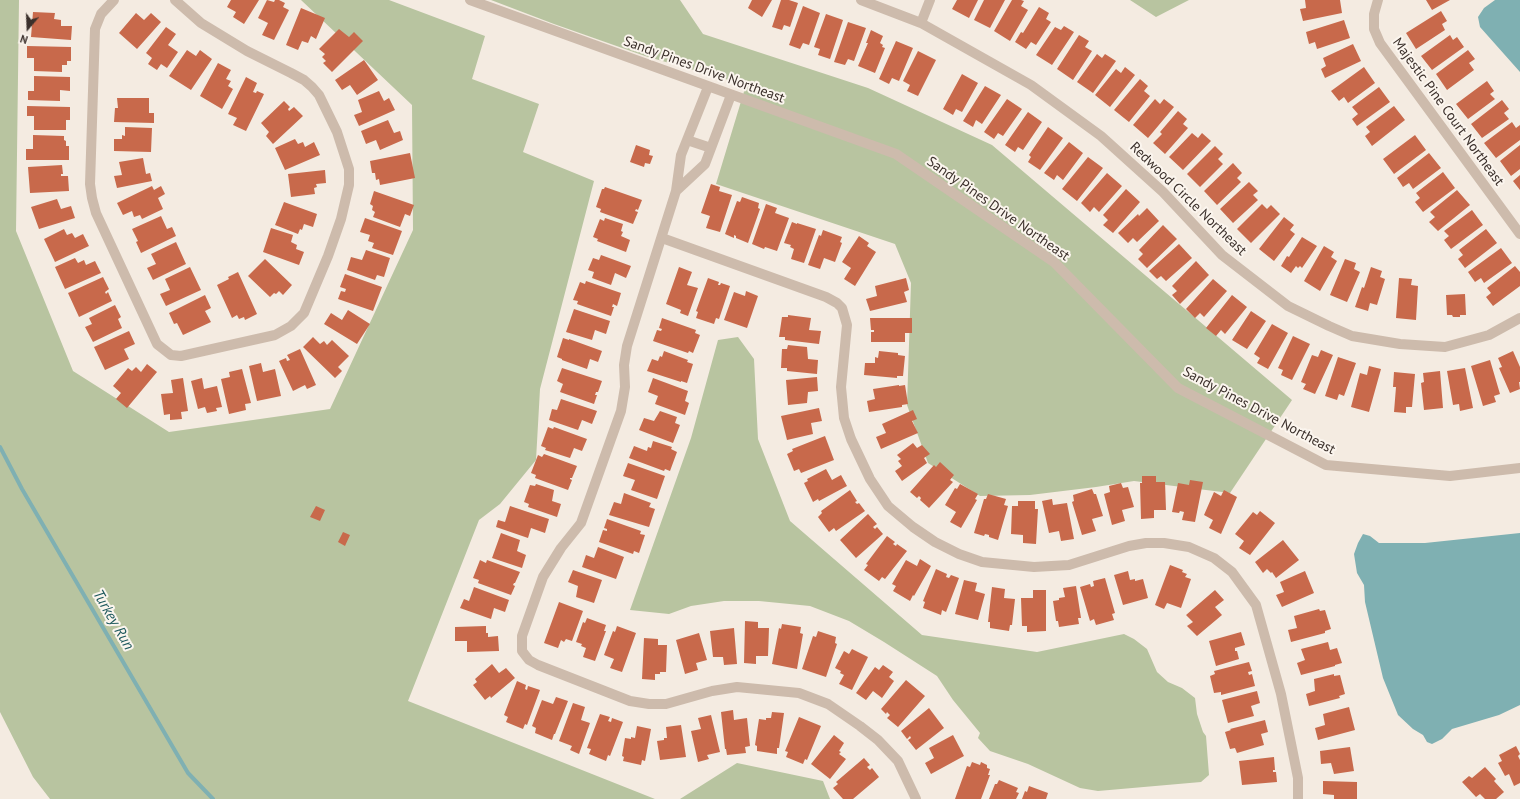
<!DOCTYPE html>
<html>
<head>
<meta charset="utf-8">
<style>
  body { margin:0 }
  #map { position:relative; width:1520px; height:799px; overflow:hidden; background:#f4ebe1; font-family:"PT Sans",sans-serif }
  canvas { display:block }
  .north { position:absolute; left:8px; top:8px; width:40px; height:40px; -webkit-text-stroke:3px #fbf5ee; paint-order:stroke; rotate:199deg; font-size:11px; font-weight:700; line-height:16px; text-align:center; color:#3b302b }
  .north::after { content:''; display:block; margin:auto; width:14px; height:18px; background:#3b302b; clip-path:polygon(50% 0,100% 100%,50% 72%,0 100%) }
</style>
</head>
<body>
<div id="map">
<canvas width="1520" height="799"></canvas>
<div class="north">N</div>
</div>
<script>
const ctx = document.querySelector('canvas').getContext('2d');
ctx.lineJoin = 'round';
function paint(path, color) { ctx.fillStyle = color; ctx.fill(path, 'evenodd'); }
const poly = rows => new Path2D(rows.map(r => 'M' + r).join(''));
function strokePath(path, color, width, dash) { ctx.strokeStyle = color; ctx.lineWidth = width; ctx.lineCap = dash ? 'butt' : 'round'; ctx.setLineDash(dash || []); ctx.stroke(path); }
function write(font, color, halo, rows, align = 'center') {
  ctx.font = font + ' "PT Sans",sans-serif'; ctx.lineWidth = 4; ctx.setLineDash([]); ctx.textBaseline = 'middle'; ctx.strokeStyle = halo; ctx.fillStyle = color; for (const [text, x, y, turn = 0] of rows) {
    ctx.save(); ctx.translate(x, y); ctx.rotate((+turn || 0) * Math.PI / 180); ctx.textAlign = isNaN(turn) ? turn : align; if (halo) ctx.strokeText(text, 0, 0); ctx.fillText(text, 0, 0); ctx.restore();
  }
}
paint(poly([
  [0,0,19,0,16,231,73,371,169,432,330,409,413,230,412,105,301,0,389,0,485,36,472,79,539,104,523,152,594,181,540,389,536,460,500,504,479,520,408,701,655,799,50,799,33,777,0,712],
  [491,0,680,0,703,34,868,88,992,145,1292,400,1230,493,1134,481,1096,487,1030,495,980,496,928,463,907,405,911,283,895,244,716,184,746,85,645,56,554,24],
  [1130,0,1189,0,1156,17],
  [738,337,754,359,758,439,790,521,922,635,1037,652,1124,634,1134,639,1147,649,1157,672,1168,682,1182,688,1195,698,1197,714,1203,732,1206,736,1209,775,1201,782,1098,791,1080,788,1028,764,990,751,978,738,980,733,953,700,937,676,884,642,849,621,810,606,759,601,724,601,691,606,669,614,630,610,691,438,718,340],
  [737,763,823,781,830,799,680,799]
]), '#b8c4a0');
paint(poly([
  [1495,0,1520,0,1520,72,1480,27,1478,17,1484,8],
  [1520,533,1520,705,1499,715,1452,729,1442,739,1432,744,1427,742,1423,735,1413,729,1398,715,1383,678,1365,602,1364,585,1357,573,1354,554,1358,543,1363,534,1370,536,1379,543,1425,543]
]), '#7fb0b2');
strokePath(poly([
  [0,447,22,489,188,773,213,799]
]), '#7fb0b2', 4);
paint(poly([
  [231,0,259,0,244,24,233,17,236,12,227,7],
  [267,0,274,2,275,0,279,0,285,3,283,7,289,10,274,40,262,35,268,23,258,18],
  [752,0,772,0,762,17,748,8],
  [781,0,789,0,798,3,790,27,784,25,782,30,772,27],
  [957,0,978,0,969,18,952,9],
  [984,0,1005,0,990,28,974,20],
  [1012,0,1021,0,1024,1,1021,6,1028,10,1010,41,994,31],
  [1305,0,1340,0,1342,13,1303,21,1300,9,1306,8],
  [1426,0,1450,0,1432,10],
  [803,6,820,13,809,45,803,43,800,49,789,45],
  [1039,7,1049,13,1046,19,1051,22,1036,45,1031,42,1026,49,1015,42,1021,32,1023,33],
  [301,8,325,18,316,39,311,36,308,43,302,41,298,50,286,45],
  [1441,11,1447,21,1442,24,1445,30,1416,49,1406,33],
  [33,12,55,13,54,19,61,20,61,26,72,26,71,40,31,37],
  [136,13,144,20,151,13,161,22,137,49,119,33],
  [826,14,843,20,830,59,818,55,820,49,814,47],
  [1344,20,1350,38,1317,49,1315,42,1309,44,1306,32],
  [848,22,866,28,854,61,848,59,845,65,834,62],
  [1064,26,1074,32,1052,65,1036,55,1055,27,1061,30],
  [166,27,176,34,168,45,178,52,167,68,161,64,157,70,148,64,152,58,146,53],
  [339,29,349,37,354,32,363,41,332,72,323,63,326,61,322,57,325,54,319,49],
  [871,30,883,36,880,43,883,45,882,47,885,48,875,73,858,66,868,43,866,43],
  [1079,35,1089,41,1085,47,1092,51,1073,80,1057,69],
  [1450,35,1453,40,1457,37,1464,47,1432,70,1421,56],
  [896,41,913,48,899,81,892,78,889,84,879,79],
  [1353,44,1361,61,1325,78,1321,69,1326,66,1323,58],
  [27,46,71,47,71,61,67,61,67,65,62,65,62,72,34,71,34,58,27,58],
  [187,50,196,56,200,50,212,59,191,90,169,76],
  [1468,50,1475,59,1469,63,1474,70,1447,90,1436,74],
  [918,51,936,60,918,96,907,91,910,85,903,81],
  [1097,54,1102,58,1105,54,1116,61,1093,93,1077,82],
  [364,60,378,80,357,95,350,85,342,90,335,80],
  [218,63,231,70,226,79,231,81,228,86,233,89,222,109,200,96],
  [1125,67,1135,75,1110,107,1095,95,1116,69,1121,73],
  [1364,67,1375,83,1348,103,1344,97,1339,101,1331,91],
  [962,74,978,83,962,112,956,109,953,115,943,109],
  [34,76,70,77,70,91,60,90,60,101,28,100,28,91,34,91],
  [246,77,257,83,253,92,256,93,257,91,264,94,246,131,233,125,237,118,228,114],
  [1140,79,1148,86,1144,91,1150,96,1129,122,1114,110],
  [1487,81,1494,91,1490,94,1495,99,1468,119,1456,104],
  [985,86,1001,95,982,124,976,120,973,127,963,121],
  [1379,87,1390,102,1357,126,1352,119,1358,114,1352,107],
  [379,91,384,101,389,98,395,110,359,126,354,115,362,112,358,100],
  [117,98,149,98,149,113,154,113,154,123,114,122,115,108,118,108],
  [1007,99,1022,109,1003,136,998,133,994,139,984,132],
  [1155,99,1160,104,1164,99,1174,107,1148,138,1133,125],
  [1502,100,1509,109,1504,113,1509,119,1482,138,1471,124],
  [284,101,290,107,288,109,289,111,294,107,303,116,273,144,266,136,269,132,261,123],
  [27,106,70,107,70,120,66,120,66,130,34,130,34,116,27,116],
  [1394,106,1405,120,1372,146,1365,136,1370,132,1366,127],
  [1178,111,1187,119,1183,124,1188,128,1165,154,1153,143,1162,134,1160,132],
  [1028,112,1042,122,1023,150,1018,147,1015,152,1005,145],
  [388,120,394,133,400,131,403,140,380,150,376,140,366,144,361,131],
  [1512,122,1516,128,1520,125,1520,140,1496,158,1484,143],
  [125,127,152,128,151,152,114,151,114,139,122,139,122,135,125,136],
  [1048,127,1063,138,1040,170,1028,162,1031,157,1029,155],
  [1192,133,1198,138,1202,133,1211,141,1183,170,1169,157],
  [33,135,64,136,64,140,66,141,66,146,69,146,69,160,26,160,26,149,33,149],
  [1415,135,1426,150,1394,174,1383,159],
  [295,139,298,144,303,142,305,147,314,142,320,155,285,170,275,148],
  [1069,142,1083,153,1063,180,1057,175,1054,180,1044,173],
  [636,145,650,150,649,155,653,156,650,164,645,163,644,167,630,162],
  [1520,145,1520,169,1511,176,1500,161],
  [1215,146,1223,154,1218,159,1223,164,1200,187,1187,174],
  [410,153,415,178,380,185,379,179,376,180,375,173,372,173,370,161],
  [1429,153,1441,168,1413,189,1409,183,1403,187,1397,178],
  [1088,157,1103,168,1077,201,1062,189],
  [143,158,146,174,150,173,152,181,117,188,114,176,122,175,119,162],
  [1233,163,1242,173,1237,178,1241,182,1217,205,1204,191],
  [62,165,63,174,61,174,61,176,68,176,69,191,30,193,28,167],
  [325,170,326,183,316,184,317,187,314,188,315,194,291,197,288,174],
  [1443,172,1455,188,1423,212,1415,202,1420,198,1416,193],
  [1107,173,1122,186,1099,212,1094,207,1090,212,1081,203],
  [1520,175,1520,190,1513,181],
  [1249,182,1258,191,1253,195,1258,200,1233,223,1220,209],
  [711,184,720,187,719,191,732,195,720,232,706,228,710,216,701,213],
  [152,186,154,190,161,186,165,194,158,198,163,209,142,219,140,215,134,217,132,211,123,215,117,203],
  [605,187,642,200,638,210,636,209,635,211,638,212,633,224,600,212,601,209,596,207,602,189,604,189],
  [1126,189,1140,202,1113,233,1103,225,1108,220,1103,215],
  [1457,190,1470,205,1438,231,1429,222,1435,217,1430,212],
  [374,191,414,205,410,216,405,214,400,227,373,217,375,212,372,210,373,206,370,204],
  [742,197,759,203,758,208,760,209,748,243,736,238,736,236,734,235,734,238,725,234,737,201,740,202],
  [57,199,61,209,71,206,75,218,39,229,31,207],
  [284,202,317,214,313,227,304,224,302,230,300,229,298,234,275,225],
  [766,204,777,208,775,213,789,218,777,251,765,247,764,249,752,244],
  [1262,204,1267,209,1271,205,1280,214,1251,243,1237,229],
  [1147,208,1159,221,1137,242,1133,238,1128,243,1118,233,1138,214,1139,216],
  [1472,210,1483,225,1451,249,1444,240,1449,236,1444,231],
  [161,216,167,229,172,227,176,236,141,253,136,242,138,241,132,229],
  [1284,217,1294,225,1290,230,1295,234,1274,261,1259,249],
  [365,218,402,231,393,255,372,248,374,243,368,241,370,235,360,232],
  [605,218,623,224,621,231,623,232,621,236,630,240,626,252,597,241,598,239,593,237,600,219,604,221],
  [792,222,797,224,797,223,816,229,804,263,791,259,794,249,790,247,791,245,784,243],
  [1163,225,1177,239,1147,268,1138,259,1143,254,1139,250],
  [271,228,293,235,291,242,297,245,296,249,304,252,299,265,263,252],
  [64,229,67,235,72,233,75,238,83,234,89,246,55,262,44,239],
  [1486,229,1497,243,1465,268,1458,259,1463,255,1459,250],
  [823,230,842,237,840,242,842,243,835,262,824,258,820,269,808,265,819,235,821,236],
  [859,236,869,243,867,246,876,252,855,286,844,279,851,268,842,262],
  [1302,237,1317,246,1302,268,1300,266,1298,268,1296,266,1291,273,1281,266,1287,256,1289,257],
  [176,242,186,264,153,280,147,268,156,264,151,254],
  [1179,244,1192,258,1166,281,1161,276,1157,279,1149,271],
  [1324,246,1334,252,1331,257,1337,261,1320,291,1304,281],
  [1501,248,1512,263,1484,283,1481,278,1475,282,1468,272],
  [366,250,390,258,384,277,377,275,375,280,347,270,351,257,362,260],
  [601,255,631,266,626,278,615,273,611,285,592,278,594,272,588,270,593,258,599,260],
  [75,258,78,263,84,260,86,265,95,261,101,273,65,289,55,267],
  [265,259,292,285,283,295,279,291,276,294,274,293,270,297,248,276],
  [1345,259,1356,263,1354,269,1360,272,1347,302,1330,295],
  [1196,261,1209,275,1180,304,1172,295,1177,291,1172,286],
  [1515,266,1520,272,1520,286,1493,306,1486,297,1491,293,1487,288],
  [190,267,201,290,166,306,160,294,170,290,165,279],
  [679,267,692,272,687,285,698,288,688,316,680,313,681,310,666,304],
  [1371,267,1382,271,1380,277,1385,279,1377,305,1370,303,1368,311,1355,307,1362,287,1364,288],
  [238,272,257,314,245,320,244,317,239,319,237,315,232,318,217,285,229,279,228,277],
  [345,274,382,287,373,311,338,299,341,291,345,292,346,289,340,287],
  [103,277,109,289,105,292,106,294,108,292,112,301,79,317,68,293],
  [708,278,719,282,718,285,720,285,721,283,730,286,719,319,716,318,714,324,696,318,698,312,696,311],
  [906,278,909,290,904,292,907,302,870,311,866,299,877,296,875,286],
  [1399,278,1412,279,1411,285,1418,286,1416,320,1396,318],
  [1213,279,1227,291,1204,317,1200,313,1195,318,1186,309],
  [586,281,621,293,617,306,613,304,612,307,614,307,611,316,577,304,578,301,573,300,580,282,585,284],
  [746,291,758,296,747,328,724,320,734,292,745,296],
  [1465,294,1466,315,1460,315,1460,317,1453,317,1452,315,1447,315,1446,295],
  [205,295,211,308,205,311,211,322,183,335,177,323,174,324,169,313],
  [1232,295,1247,307,1225,334,1221,330,1216,336,1206,328],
  [115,305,121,317,118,319,122,328,93,342,85,327,92,324,89,318],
  [574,309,610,321,606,334,595,330,592,340,566,332],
  [348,310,370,324,357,344,324,324,331,313,342,320],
  [1251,311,1266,321,1247,349,1232,340],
  [788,315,811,318,809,330,821,331,819,344,785,340,785,337,779,337,782,317,788,317],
  [662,318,696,330,695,333,700,335,693,353,689,351,688,353,653,341,657,330,661,331,662,329,659,328],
  [870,318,912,318,912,333,905,333,905,342,871,342,871,332,874,332,874,330,871,330],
  [1272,324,1288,333,1268,369,1257,363,1260,358,1254,354],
  [129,331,135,344,124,349,129,359,105,370,94,347],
  [1293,336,1310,344,1292,380,1281,375,1283,370,1278,368],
  [313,337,320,344,324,341,327,345,332,340,349,356,338,367,342,371,335,378,303,347],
  [563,338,569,340,569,339,602,351,598,362,590,359,587,369,562,360,562,359,557,357],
  [788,345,807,347,808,359,818,360,817,374,787,371,787,368,781,368,782,349,787,349],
  [300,349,316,385,307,389,305,385,293,391,279,361,286,358,287,361,290,360,287,355],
  [1321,350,1333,355,1315,394,1303,389,1306,384,1301,382,1312,355,1318,357],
  [664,351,688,360,687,362,693,364,687,383,681,381,681,382,647,371,652,359,658,361,660,356,662,357],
  [879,351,898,353,898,355,905,356,903,376,897,376,897,378,864,375,865,363,875,363,875,357,878,358],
  [1513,351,1520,367,1520,382,1519,382,1520,389,1510,393,1499,368,1502,367,1498,358],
  [1338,357,1356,363,1344,396,1339,394,1337,400,1325,396],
  [1490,360,1500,394,1494,396,1496,402,1483,406,1471,366],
  [261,363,263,372,275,369,281,396,257,401,249,366],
  [147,364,157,372,127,408,116,399,121,393,113,386,128,368,132,371,136,367,141,372],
  [1369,366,1381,369,1369,412,1351,407,1360,373,1367,375],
  [562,368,602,381,598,392,596,392,595,395,597,395,594,404,560,392,563,384,557,381],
  [1465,368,1473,408,1460,411,1459,404,1453,405,1447,371],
  [242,369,251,403,245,404,246,410,229,414,221,379,230,377,229,372],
  [1440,371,1443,408,1424,410,1421,383,1424,382,1423,373],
  [1394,372,1415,374,1412,407,1406,407,1406,413,1394,412,1396,387,1393,387],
  [817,377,818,391,808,392,807,403,788,405,786,380],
  [183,378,188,411,181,412,182,419,170,420,170,414,164,415,161,394,173,393,171,380],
  [202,378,204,389,217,386,222,407,216,408,217,411,207,413,205,407,198,409,191,381],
  [653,378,688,391,685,401,689,403,685,415,655,404,658,396,648,392],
  [899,385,899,386,905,385,908,404,902,405,902,407,869,412,867,401,875,399,873,389],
  [561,399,597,411,592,424,582,420,578,430,549,420,552,409,557,410],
  [819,408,822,421,811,423,813,434,787,440,781,416],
  [913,410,917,419,912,421,918,433,881,449,876,437,886,433,882,424],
  [660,411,677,417,675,423,680,425,673,443,639,430,644,418,654,421],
  [548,427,553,429,554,427,587,439,582,451,574,448,570,458,545,450,546,448,541,446],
  [825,436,834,460,801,473,799,469,794,471,787,454,793,451,792,449],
  [653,441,672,447,671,449,677,452,670,471,665,469,664,471,629,458,634,446,647,451,648,447,651,448],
  [913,443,917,448,922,445,930,454,924,458,927,463,902,481,895,471,902,466,898,461,901,459,897,455],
  [544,454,577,466,572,478,570,478,570,479,572,480,568,490,535,478,536,475,531,473,538,455,542,457],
  [940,462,954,475,950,480,953,482,929,508,920,500,921,498,919,496,917,498,910,492,934,465,936,467],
  [628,463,665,476,657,499,631,490,635,480,623,476],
  [826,469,832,480,841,475,847,486,819,501,818,499,813,502,804,483,808,481,807,479],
  [1142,476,1156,476,1156,482,1165,482,1166,510,1154,510,1154,518,1141,519,1140,483,1142,483],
  [1190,480,1203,482,1195,522,1182,520,1184,512,1180,511,1179,513,1172,512,1178,483,1189,485],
  [1121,483,1123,488,1128,487,1134,507,1122,510,1125,521,1112,525,1104,494,1110,492,1109,486],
  [536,484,554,490,552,501,561,504,557,517,528,507,529,504,524,502,530,485,535,486],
  [960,484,978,494,975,499,977,500,961,528,950,522,956,512,945,505,955,488,957,489],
  [1092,489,1094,494,1096,494,1103,516,1092,519,1096,531,1082,535,1072,502,1074,501,1073,495],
  [850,490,857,501,855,502,857,504,859,503,865,511,836,531,834,528,829,532,818,517,822,513,821,511],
  [1224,490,1237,497,1221,534,1209,528,1213,520,1204,515,1214,492,1221,496],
  [624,493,651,503,649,507,655,509,649,527,609,515,614,502,621,504],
  [988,494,1006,499,1004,505,1008,506,998,540,989,537,989,535,985,534,984,536,974,533,984,499,986,499],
  [1052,499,1053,505,1067,503,1074,539,1061,541,1059,531,1049,533,1042,501],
  [1018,501,1035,501,1035,509,1038,509,1036,544,1023,543,1023,535,1011,534,1012,506,1018,506],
  [316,506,325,510,320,521,310,517],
  [510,506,549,519,545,533,531,528,528,538,496,527,498,520,505,522],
  [1260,511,1275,523,1250,555,1239,548,1244,541,1235,534,1253,512,1257,515],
  [868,514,877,524,873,527,875,529,877,527,883,534,856,558,840,540],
  [607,519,641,531,640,534,645,535,639,553,634,551,633,554,599,542,603,530,607,531,607,529,604,528],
  [343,532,350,535,345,546,338,542],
  [501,533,520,540,517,551,526,555,522,568,492,558],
  [887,536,895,542,893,544,896,546,897,544,907,551,885,579,882,577,879,581,864,570,868,565,866,564],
  [1283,540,1299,560,1276,578,1272,572,1271,573,1267,569,1263,573,1255,562],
  [598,547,624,557,616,579,582,567,586,555,594,558],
  [920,559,931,566,914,596,913,595,910,601,893,591,896,586,892,584,906,560,917,566],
  [480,560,486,563,487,560,520,572,515,583,514,583,513,585,515,586,511,595,478,583,479,580,473,578],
  [1170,565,1183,570,1182,572,1187,574,1185,577,1191,579,1181,608,1167,603,1164,609,1155,605],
  [936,569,947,574,946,577,949,578,951,575,959,578,946,612,942,610,941,615,923,608,925,602,923,601],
  [573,570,602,580,594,603,576,597,578,586,568,582],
  [1128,571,1130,580,1135,579,1135,581,1143,579,1148,598,1123,605,1114,575],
  [1305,571,1314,593,1282,607,1276,595,1284,592,1280,582],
  [1105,578,1115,613,1112,614,1114,620,1096,625,1094,619,1090,621,1080,587,1090,584,1091,587,1094,586,1093,581],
  [964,580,977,583,975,591,985,594,978,620,955,614],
  [1076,586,1081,618,1078,618,1079,624,1059,627,1058,621,1056,621,1053,601,1059,600,1059,598,1065,597,1063,588],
  [474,587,509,600,505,612,494,608,491,619,460,608,464,599,469,601],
  [992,587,1005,589,1004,598,1015,599,1012,625,1010,625,1009,631,990,628,990,622,988,622],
  [1033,590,1046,590,1046,631,1027,632,1027,626,1022,626,1021,598,1033,598],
  [1215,590,1224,600,1215,607,1222,615,1197,636,1187,626,1193,622,1186,615],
  [559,602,583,611,572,641,566,639,564,642,561,640,558,648,544,643],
  [1319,609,1320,611,1325,610,1331,629,1325,631,1325,633,1291,642,1288,630,1297,628,1294,616],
  [587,618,606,625,604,631,606,631,595,661,583,657,586,648,581,646,582,644,576,642,583,622,585,623],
  [745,621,758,622,758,628,769,628,768,656,756,656,756,664,744,663],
  [782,624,801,627,800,633,803,634,797,669,772,664,779,628,781,629],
  [486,626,486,633,488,633,488,637,498,636,499,651,467,652,467,641,455,641,455,627],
  [617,626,636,633,622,672,610,668,614,659,604,655,613,631,615,632],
  [734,628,737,664,724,665,723,657,713,657,710,631],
  [818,631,836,637,835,643,837,644,826,677,802,669,813,636,816,637],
  [1241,632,1245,645,1235,648,1235,651,1237,651,1239,659,1216,666,1209,641],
  [699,633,707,660,696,663,698,670,685,674,676,640],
  [644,638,658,639,658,645,667,645,666,672,660,672,660,674,655,674,655,680,642,679],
  [1328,642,1330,650,1337,648,1342,663,1335,665,1335,666,1301,675,1297,663,1305,660,1301,649],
  [852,649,868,657,852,690,839,684,844,675,840,673,841,671,835,668,844,651,849,654],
  [1249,662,1252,671,1248,672,1249,675,1252,674,1255,686,1221,695,1221,692,1214,693,1210,676,1215,674,1214,671],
  [492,664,499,673,506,668,515,678,491,698,490,696,485,700,473,685,477,682,475,679],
  [883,665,893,672,889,677,894,681,882,698,873,691,866,700,856,693,875,667,879,670],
  [1334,674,1334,676,1340,675,1345,694,1339,696,1340,698,1309,706,1306,694,1315,691,1314,679],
  [906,680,925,696,898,727,887,718,890,715,887,712,886,714,881,709],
  [517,681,526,685,525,689,527,690,528,686,540,690,527,725,525,724,523,729,506,722,508,717,504,715],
  [1257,691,1260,703,1251,706,1254,716,1228,723,1222,700],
  [556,697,568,701,555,734,554,734,552,740,535,733,536,728,532,726,542,700,553,704],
  [573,703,585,707,581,720,590,723,579,754,570,750,572,746,559,741],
  [1349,707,1355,730,1318,740,1315,728,1325,725,1323,714],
  [929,708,944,728,916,750,908,740,911,738,910,736,907,739,901,731],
  [733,710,734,720,747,718,750,746,745,747,746,753,727,755,726,749,725,749,721,712],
  [772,712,784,713,779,748,777,748,777,754,757,751,757,746,755,745,759,719,766,720,766,718,771,718],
  [600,714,610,717,608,721,611,722,612,718,623,722,610,756,608,755,606,761,589,754,591,749,587,748],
  [711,715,720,752,707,755,709,759,698,762,691,731,701,729,698,718],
  [799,717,821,726,807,760,805,759,803,764,786,757,788,752,785,751],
  [1265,720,1268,732,1261,734,1264,745,1237,753,1235,748,1230,749,1225,732,1231,730,1230,729],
  [681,725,686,757,660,760,657,741,664,740,664,738,667,738,666,727],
  [637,726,651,729,645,761,642,760,641,765,623,761,624,757,622,756,625,738,631,739,631,737,635,738],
  [834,735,844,743,839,751,841,752,839,754,846,759,830,779,811,764],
  [953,735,964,756,931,774,925,763,934,758,929,748],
  [1516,746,1520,754,1518,756,1520,760,1520,783,1514,786,1509,774,1505,776,1498,763,1502,761,1499,755],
  [1350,747,1354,771,1334,774,1331,763,1321,764,1320,751],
  [1274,757,1275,770,1273,770,1273,772,1276,772,1277,782,1242,785,1239,761],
  [864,758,870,765,867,767,870,770,872,768,879,777,853,799,843,799,833,788,838,784,836,782],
  [972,762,980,765,981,762,987,765,987,768,990,769,988,775,990,775,981,799,955,799,967,766,970,767],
  [1485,767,1496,779,1494,781,1504,792,1496,799,1485,799,1480,794,1476,797,1462,782,1469,776,1472,778],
  [999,780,1018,788,1016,792,1019,793,1016,799,989,799,995,784,997,784],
  [1323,781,1357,782,1357,799,1334,799,1334,795,1323,794],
  [1029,786,1048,793,1046,799,1022,799,1025,791,1027,792]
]), '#c8694b');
strokePath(poly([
  [114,0,101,14,95,29,90,184,92,198,96,213,157,344,171,355,181,356,275,335,291,326,304,313,328,256,341,219,349,185,349,169,337,132,319,95,312,87,304,80,291,73,247,51,201,23,175,0],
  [470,0,896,154,1054,262,1178,388,1326,465,1450,476,1520,468],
  [861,0,921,23,1031,85,1101,136,1163,192,1222,255,1288,306,1329,326,1352,336,1400,344,1445,347,1489,335,1520,318],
  [1378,0,1374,14,1374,29,1380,43,1520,234],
  [921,23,930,0],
  [708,87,681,155,676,191,627,346,624,365,625,387,621,411,581,523,561,548,543,577,522,636,522,651,529,660,538,665,630,701,649,704,666,704,712,691,737,687,799,693,828,704,860,726,878,740,898,761,916,799],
  [687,140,711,148],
  [676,191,705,164,731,95],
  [662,238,826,297,837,303,842,308,847,325,841,387,844,418,851,439,870,479,888,506,913,527,935,542,959,554,982,562,1034,567,1069,565,1129,546,1146,543,1164,543,1189,547,1214,558,1232,572,1256,605,1281,694,1298,778,1298,799]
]), '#cdbbac', 10);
write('14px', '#3b302b', '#fbf5ee', [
  ["Sandy Pines Drive Northeast",704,70,20],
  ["Majestic Pine Court Northeast",1448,112,54],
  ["Redwood Circle Northeast",1188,199,44],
  ["Sandy Pines Drive Northeast",998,209,35],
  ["Sandy Pines Drive Northeast",1259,411,28]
]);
write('italic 15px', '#1f5a5e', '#fbf5ee', [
  ["Turkey Run",113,620,60]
]);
</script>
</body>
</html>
